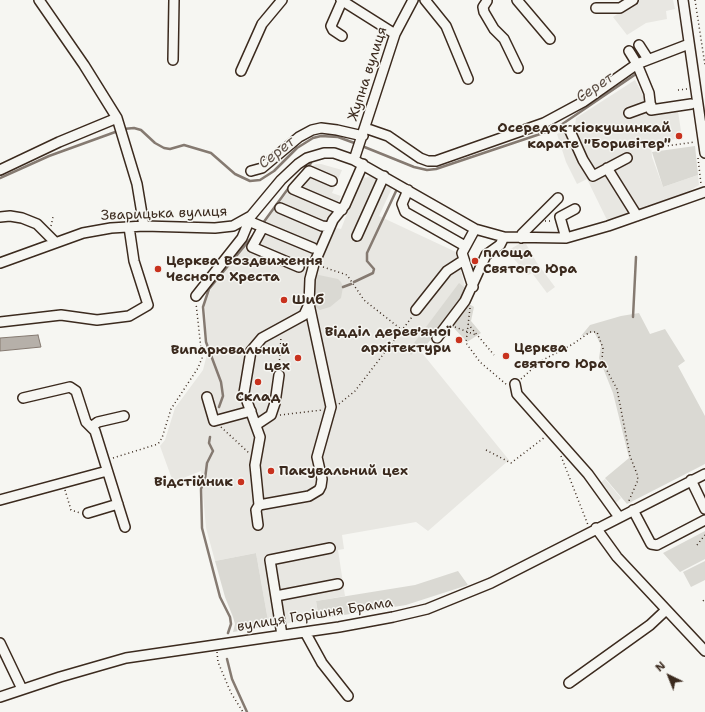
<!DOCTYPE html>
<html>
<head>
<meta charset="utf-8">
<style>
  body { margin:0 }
  #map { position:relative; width:705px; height:712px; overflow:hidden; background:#f6f6f2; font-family:"Shantell Sans",sans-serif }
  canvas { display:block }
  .north { position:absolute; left:649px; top:656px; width:40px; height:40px; -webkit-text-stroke:3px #f6f6f2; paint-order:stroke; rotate:317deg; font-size:11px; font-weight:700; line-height:16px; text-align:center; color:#3b2a1e }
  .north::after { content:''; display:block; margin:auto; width:14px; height:18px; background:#3b2a1e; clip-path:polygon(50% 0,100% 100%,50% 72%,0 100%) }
</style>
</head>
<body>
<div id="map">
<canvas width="705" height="712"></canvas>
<div class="north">N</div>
</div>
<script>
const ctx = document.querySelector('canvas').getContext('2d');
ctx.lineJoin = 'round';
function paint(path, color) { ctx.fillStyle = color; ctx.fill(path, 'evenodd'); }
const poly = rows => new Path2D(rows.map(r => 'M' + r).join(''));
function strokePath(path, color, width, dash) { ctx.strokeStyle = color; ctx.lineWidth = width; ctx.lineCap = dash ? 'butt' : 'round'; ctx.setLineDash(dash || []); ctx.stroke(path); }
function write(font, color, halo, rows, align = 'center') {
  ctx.font = font + ' "Shantell Sans",sans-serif'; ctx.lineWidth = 3; ctx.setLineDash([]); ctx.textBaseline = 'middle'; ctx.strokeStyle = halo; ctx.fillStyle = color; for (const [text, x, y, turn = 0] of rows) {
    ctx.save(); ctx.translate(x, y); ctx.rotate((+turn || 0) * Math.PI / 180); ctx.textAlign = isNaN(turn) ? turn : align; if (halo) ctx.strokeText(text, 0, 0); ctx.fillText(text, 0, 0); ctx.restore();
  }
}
paint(poly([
  [638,0,673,0,675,9,666,11,667,19,646,23,627,35,613,17],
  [635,80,644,97,646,115,678,111,682,138,651,143,652,157,663,187,698,175,699,185,686,193,607,220,587,179,577,184,566,162,557,134,575,126,576,118],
  [316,164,321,164,342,170,332,193,341,196,325,230,333,227,341,229,362,176,366,178,371,175,392,188,379,216,456,252,465,287,418,348,509,460,428,531,416,522,342,535,344,549,338,550,345,596,316,601,319,619,269,626,256,553,215,561,206,528,201,471,173,482,160,446,165,440,175,408,203,370,207,354,205,305,211,289,290,189,305,171],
  [519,244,526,244,537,263,555,287,547,293,532,273,528,275,507,251],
  [605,479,621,498,616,503,600,483]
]), '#e8e7e2');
paint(poly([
  [695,146,698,175,663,187,652,152],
  [314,274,338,279,341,282,343,287,341,298,330,307,320,310,314,306],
  [459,283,465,288,466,295,447,321,421,351,418,347,411,355,408,351],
  [466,302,474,307,471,321,481,333,467,342,450,324],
  [639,313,650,334,665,329,685,361,678,366,705,416,705,464,627,504,605,478,629,458,613,393,599,358,601,345,594,332,581,336,590,325,621,316],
  [705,531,705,559,680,572,663,553],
  [256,553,269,626,233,632,235,624,233,617,225,597,215,561],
  [705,561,705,580,691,587,683,572],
  [458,571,468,585,406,605,319,619,316,601,415,585]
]), '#dad9d3');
const water = poly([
  [38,335,41,347,0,351,0,338,38,335]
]);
paint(water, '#b6b0a9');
strokePath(water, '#857a71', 1);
strokePath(poly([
  [123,129,134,128,141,130,155,143,164,148,170,149,184,145,211,153,235,174,250,181,260,180,274,171,297,148,313,138,321,136,338,137,357,144],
  [362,146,414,167,427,170,436,169,555,129,636,74],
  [307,168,311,163],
  [0,178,49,156,118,131],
  [263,223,290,186],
  [354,282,373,273,374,269,367,261,367,253,397,189],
  [343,287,351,284],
  [633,317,636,257],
  [219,407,223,396,221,382,206,342,203,307,209,289,256,232],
  [210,437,209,443,213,451,207,463,205,479,201,489,202,528,220,597,230,617,231,624,228,633],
  [227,659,232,679,247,712]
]), '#857a71', 2.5);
const minor = poly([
  [39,0,84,65,117,118,137,184,144,226],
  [341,0,395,34],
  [425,0,446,26,468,79],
  [517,0,550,39],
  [683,0,705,153],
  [487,1,483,7,484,12,494,29,504,39,518,68],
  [596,8,620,8,633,0],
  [342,36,333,30,331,26,342,1],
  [639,45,648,59],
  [629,51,637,64,649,93,651,110,691,104],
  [173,60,174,0],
  [241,71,262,24,282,0],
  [629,113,651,105],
  [365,128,388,136,420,158,428,161,436,161,544,123,583,102,637,64,689,44],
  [570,131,583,160,593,176,627,158],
  [354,160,395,34,413,0],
  [607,168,637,216],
  [0,170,59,142,117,118],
  [251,171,262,168,299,137,312,130,321,128,337,130,363,136],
  [332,181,309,171,293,189,342,210],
  [408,190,402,204,405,212,465,246],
  [280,208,322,226,330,227],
  [0,217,10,216,22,218,37,224,55,242],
  [263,227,252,247,299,267],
  [357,236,384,176],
  [521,238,522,234,558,198],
  [566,238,560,217,575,209],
  [0,263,83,233,111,228,144,226,215,228,233,226,251,216,281,180,298,164,307,158,324,153,334,153,354,160,475,229,504,237,566,238,608,226,705,192],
  [473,287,462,253,475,229],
  [196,296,242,238,247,226,246,220,313,248],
  [416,310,447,271,464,260],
  [0,322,61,315,97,320,129,316,148,305,134,261,129,227],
  [437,338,465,301,486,255,500,245,504,237],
  [515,384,517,394,588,474,619,517],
  [207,397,214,421,251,411],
  [23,398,70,387,76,391,86,422,95,431,125,527],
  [256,425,271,415,275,403,279,375],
  [91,427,98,422,124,416],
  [691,480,705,509],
  [0,500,107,471],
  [259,505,309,496,319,490,321,486,322,479,317,457,331,407,309,304],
  [633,510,651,544,657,545,705,520],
  [88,513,118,504],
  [258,525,256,510,259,505,255,465,260,437,244,393,251,351,262,338,304,315,309,304,310,279,314,264,333,220,345,205,363,164],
  [596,528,617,557,705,651],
  [276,596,338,584],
  [305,632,322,663,348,696],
  [282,635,270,560,330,548],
  [0,643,22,689],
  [569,683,650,625,666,610],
  [0,697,60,677,126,658,339,627,393,617,427,609,491,583,705,474]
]);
strokePath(minor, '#3b2a1e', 12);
strokePath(poly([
  [695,0,705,65],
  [678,90,687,89],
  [652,148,695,142],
  [698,158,701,184],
  [545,221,553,221],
  [51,226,53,217],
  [323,267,347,275,364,300,402,330],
  [470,308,466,343,480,362,507,385],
  [468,324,494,355],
  [455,327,476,335],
  [279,368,281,337],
  [521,379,541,361,573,344,590,332,597,332,603,348,602,359,603,363,617,389,630,456,637,474,638,480,628,503],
  [339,404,355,391,412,317],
  [280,415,322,410],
  [221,427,249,453],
  [486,450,511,463,545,437],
  [561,456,588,525],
  [113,458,158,444,162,438,171,409,198,368,202,358,196,303],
  [65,490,71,510,80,513],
  [697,545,705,535],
  [703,601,705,599],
  [217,652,218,662,231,693,243,712]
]), '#3b2a1e', 1.5, [1, 3]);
strokePath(minor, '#f6f6f2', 9);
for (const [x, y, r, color] of [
  [679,136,4,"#c8321e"],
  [475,261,4,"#c8321e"],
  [158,269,4,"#c8321e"],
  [284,300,4,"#c8321e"],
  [459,340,4,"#c8321e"],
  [506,356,4,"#c8321e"],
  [298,358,4,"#c8321e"],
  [258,382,4,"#c8321e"],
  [271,471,4,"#c8321e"],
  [241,482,4,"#c8321e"]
]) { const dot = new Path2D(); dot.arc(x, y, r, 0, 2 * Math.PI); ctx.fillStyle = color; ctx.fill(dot); strokePath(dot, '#f6f6f2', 1.5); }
write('14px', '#3b2a1e', '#f6f6f2', [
  ["Жупна вулиця",368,74,-72],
  ["Зварицька вулиця",164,214,-2],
  ["вулиця Горішня Брама",315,615,-9]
]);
write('bold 14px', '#3b2a1e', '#f6f6f2', [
  ["Осередок кіокушинкай",671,128,"right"],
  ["карате \"Боривітер\"",671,144,"right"],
  ["площа",483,253],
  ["Святого Юра",483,269],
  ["Церква Воздвиження",166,261],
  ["Чесного Хреста",166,277],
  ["Шиб",292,300],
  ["Відділ дерев'яної",451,332,"right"],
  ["архітектури",451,348,"right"],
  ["Церква",514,348],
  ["святого Юра",514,364],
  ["Випарювальний",290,350,"right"],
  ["цех",290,366,"right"],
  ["Склад",258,397,"center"],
  ["Пакувальний цех",279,471],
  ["Відстійник",233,482,"right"]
], 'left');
write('italic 15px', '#605248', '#f6f6f2', [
  ["Серет",595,88,-34],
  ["Серет",277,153,-38]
]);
</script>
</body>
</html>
